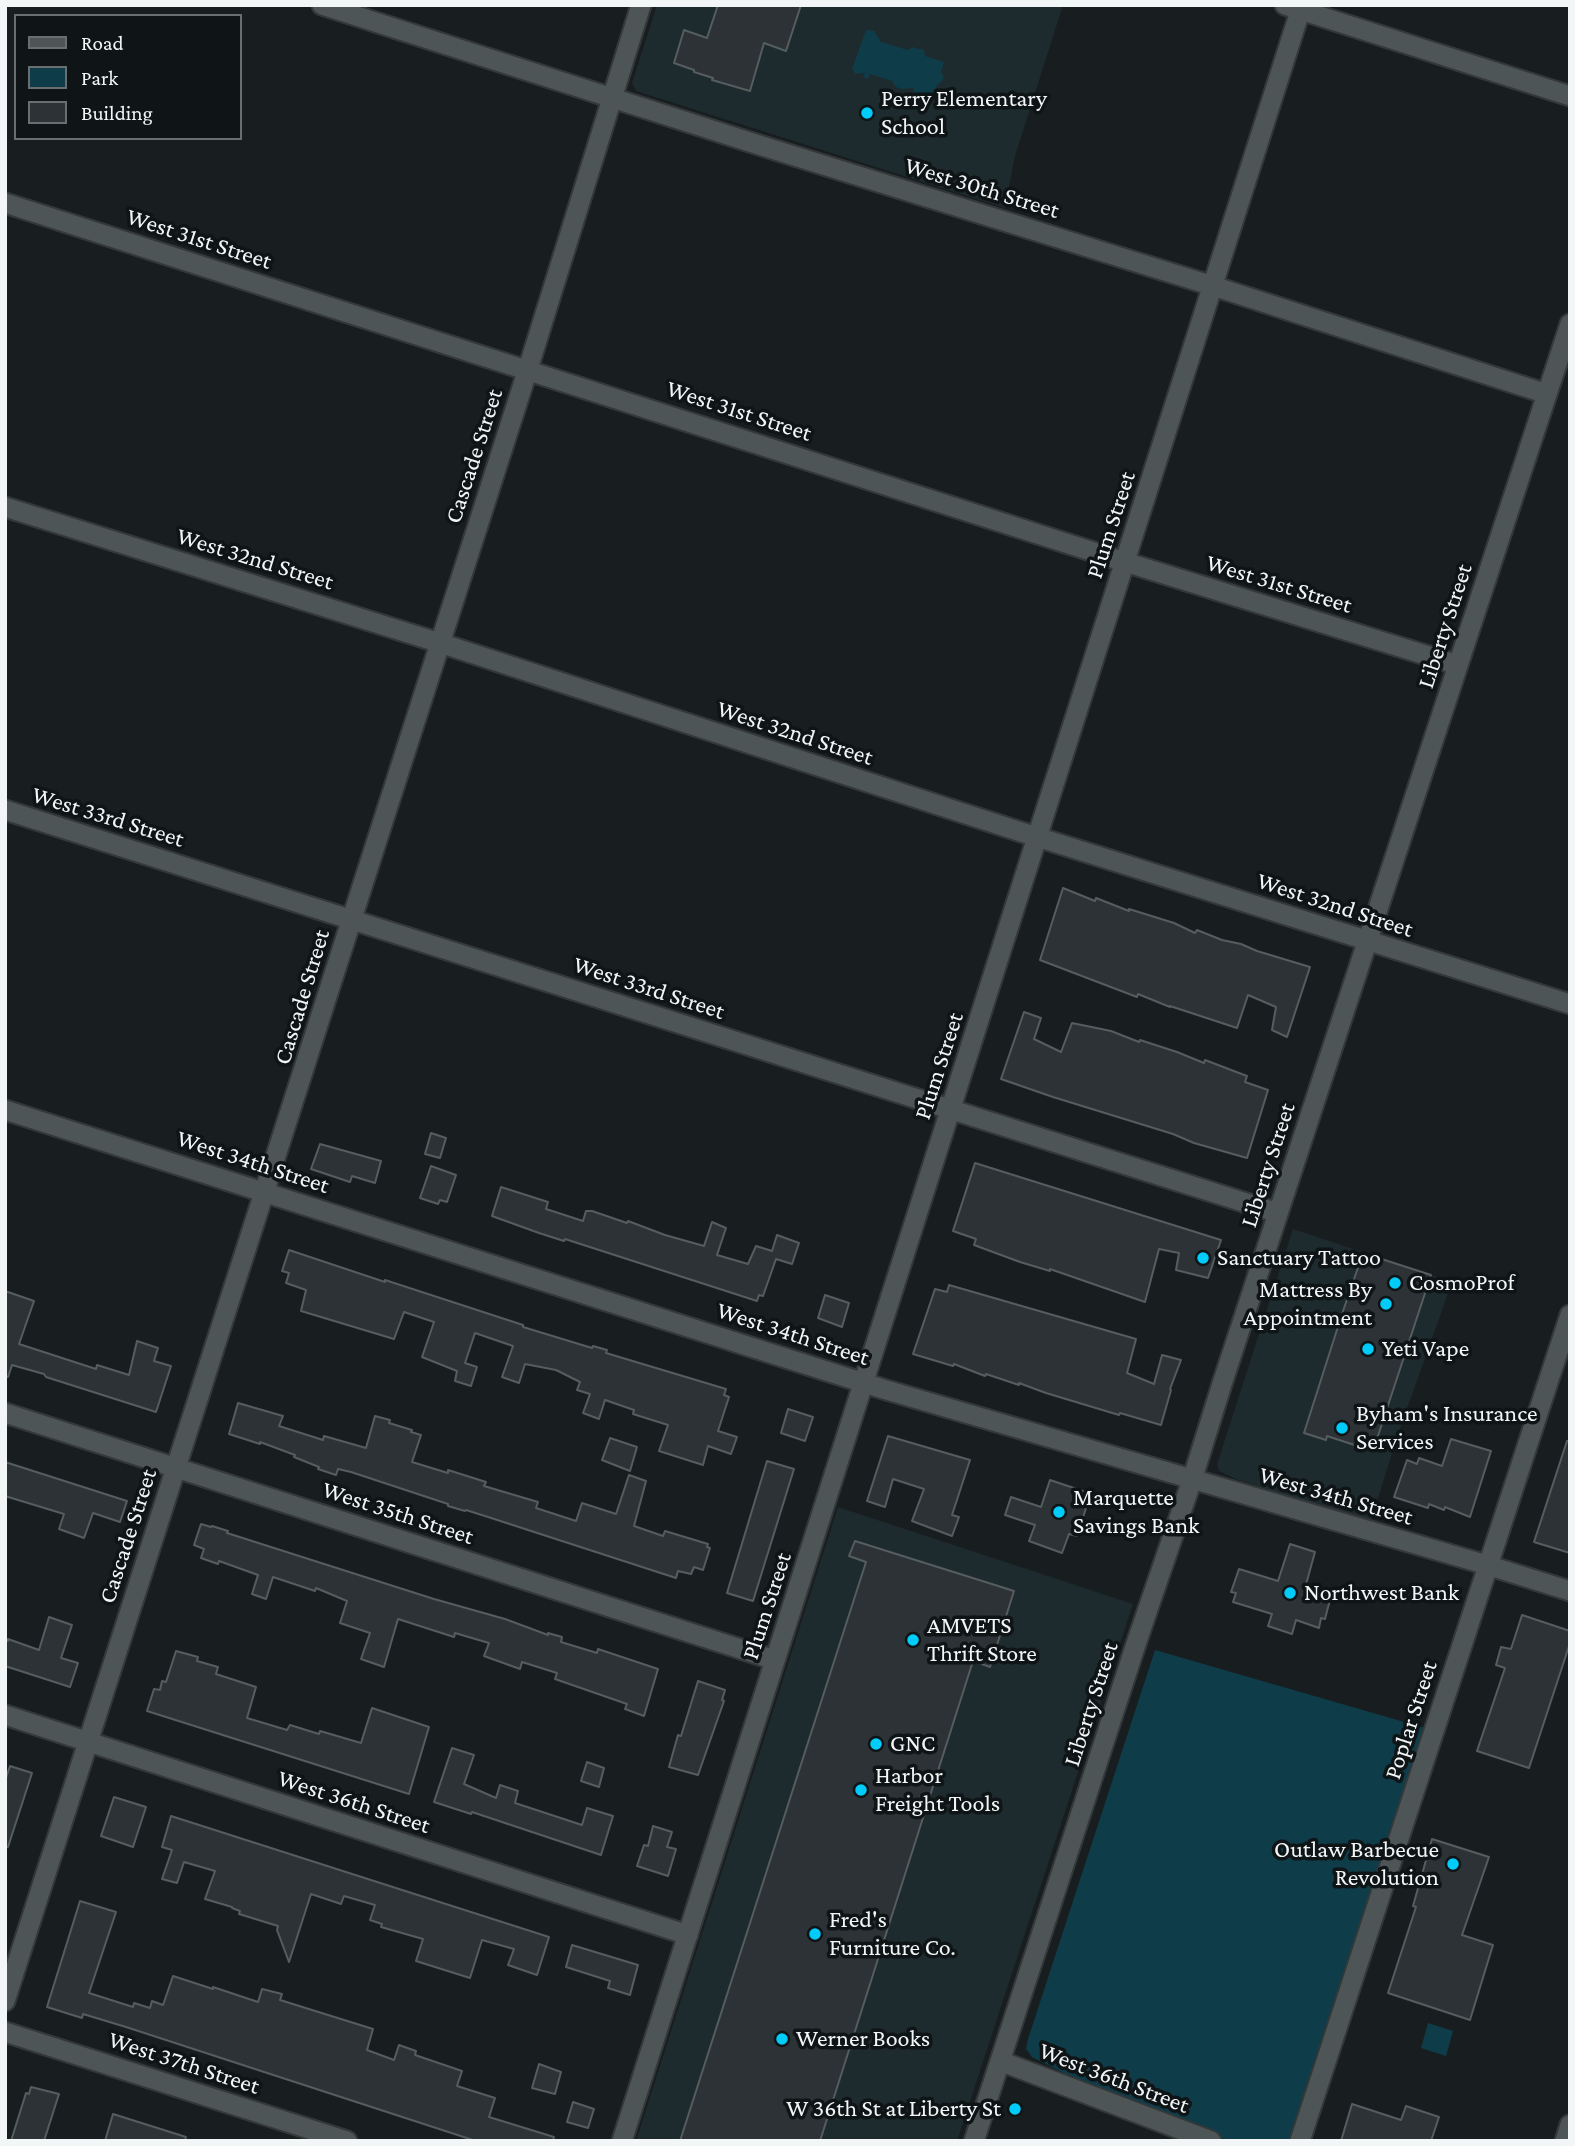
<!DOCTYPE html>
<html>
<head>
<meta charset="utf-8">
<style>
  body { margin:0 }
  #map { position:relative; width:1575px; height:2146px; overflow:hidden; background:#181e20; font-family:"Crimson Pro",serif }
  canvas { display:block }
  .frame { position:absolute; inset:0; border:7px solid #f2f6f7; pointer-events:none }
  .legend { position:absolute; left:14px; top:14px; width:228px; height:126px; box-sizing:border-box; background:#0f1416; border:2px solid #6a6e70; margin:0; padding:9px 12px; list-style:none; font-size:21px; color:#f2f6f7 }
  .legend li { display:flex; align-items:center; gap:14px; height:35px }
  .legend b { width:35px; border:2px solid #6a6e70 }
</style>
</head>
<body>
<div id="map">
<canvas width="1575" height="2146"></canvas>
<div class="frame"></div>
<ul class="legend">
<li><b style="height:9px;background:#4e5557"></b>Road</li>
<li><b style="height:19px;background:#0f3c49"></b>Park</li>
<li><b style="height:19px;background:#2c3235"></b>Building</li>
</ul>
</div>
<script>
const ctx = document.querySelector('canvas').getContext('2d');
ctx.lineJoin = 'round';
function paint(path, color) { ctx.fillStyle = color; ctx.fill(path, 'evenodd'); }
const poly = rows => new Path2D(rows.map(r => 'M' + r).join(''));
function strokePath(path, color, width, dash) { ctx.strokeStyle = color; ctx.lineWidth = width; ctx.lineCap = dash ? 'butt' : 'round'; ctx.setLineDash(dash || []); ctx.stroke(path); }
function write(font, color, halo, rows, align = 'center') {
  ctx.font = font + ' "Crimson Pro",serif'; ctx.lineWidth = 7; ctx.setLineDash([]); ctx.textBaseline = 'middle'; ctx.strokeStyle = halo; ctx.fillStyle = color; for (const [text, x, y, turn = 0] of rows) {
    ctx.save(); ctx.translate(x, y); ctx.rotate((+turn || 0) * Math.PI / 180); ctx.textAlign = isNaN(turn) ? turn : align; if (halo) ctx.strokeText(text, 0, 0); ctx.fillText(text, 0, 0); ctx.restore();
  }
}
paint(poly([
  [657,5,1063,5,1015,156,1005,208,636,91,632,83],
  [1293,1229,1452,1282,1396,1440,1371,1521,1238,1480,1219,1471,1217,1464],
  [838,1507,1133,1604,957,2141,636,2141]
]), '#1d2a2e');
paint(poly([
  [866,30,874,31,881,42,908,50,912,47,924,50,925,56,944,62,941,72,944,78,941,82,937,85,933,98,914,94,913,88,902,89,896,87,892,81,870,74,868,79,863,77,865,73,856,74,854,72,852,69],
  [1155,1650,1425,1728,1314,2062,1291,2141,1229,2141,1066,2074,1032,2057,1026,2049,1028,2039],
  [1428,2023,1453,2031,1446,2056,1421,2048]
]), '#0f3c49');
const building = poly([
  [718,5,801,5,786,51,764,43,750,91,712,80,713,78,694,72,694,70,674,63,684,30,707,38,718,5],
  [1063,888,1095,901,1096,898,1129,911,1129,909,1174,923,1195,933,1197,930,1222,940,1241,944,1257,951,1310,967,1287,1037,1272,1030,1276,1007,1248,995,1237,1028,1170,1006,1170,1007,1138,994,1137,997,1040,960,1063,888],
  [1024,1012,1041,1018,1034,1039,1061,1052,1072,1023,1111,1031,1139,1042,1140,1040,1177,1052,1204,1063,1205,1060,1247,1076,1245,1082,1268,1090,1247,1158,1194,1143,1173,1134,1053,1097,1001,1079,1024,1012],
  [431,1133,446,1138,440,1158,425,1154,431,1133],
  [320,1144,381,1161,375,1183,352,1176,350,1182,311,1169,320,1144],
  [975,1163,1221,1240,1208,1278,1176,1270,1179,1253,1159,1249,1145,1302,1050,1269,1050,1271,1020,1262,974,1245,976,1239,953,1231,975,1163],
  [431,1166,456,1175,447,1202,440,1200,438,1204,420,1198,431,1166],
  [501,1187,548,1202,546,1209,583,1221,586,1211,592,1211,627,1223,628,1221,665,1235,704,1246,712,1222,726,1228,717,1255,748,1264,756,1246,772,1251,777,1235,799,1243,792,1264,776,1259,763,1296,759,1295,757,1301,565,1239,564,1241,539,1233,492,1216,501,1187],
  [289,1250,385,1282,385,1280,523,1325,523,1327,592,1348,593,1346,607,1350,606,1353,726,1389,724,1395,729,1397,718,1431,737,1437,731,1454,708,1446,703,1465,659,1451,668,1425,633,1414,634,1410,605,1400,599,1419,583,1413,590,1394,577,1390,580,1382,556,1370,525,1364,519,1383,502,1377,513,1346,475,1333,465,1363,477,1367,471,1386,455,1381,457,1371,422,1357,434,1322,404,1312,394,1339,301,1311,306,1290,286,1283,289,1273,282,1271,289,1250],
  [1363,1253,1431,1275,1373,1451,1327,1436,1326,1440,1304,1433,1342,1314,1363,1253],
  [949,1285,1136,1339,1127,1373,1154,1384,1162,1355,1181,1360,1170,1389,1171,1390,1161,1425,1120,1413,1119,1415,1046,1393,1019,1383,1019,1385,986,1374,985,1376,954,1364,953,1366,913,1354,935,1289,947,1292,949,1285],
  [5,1291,34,1301,19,1344,96,1369,97,1365,129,1375,137,1341,158,1348,154,1361,171,1366,156,1412,46,1377,44,1374,12,1365,8,1377,5,1377,5,1291],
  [825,1295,849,1303,842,1327,818,1318,825,1295],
  [238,1403,283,1416,279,1426,323,1440,324,1436,366,1448,375,1416,390,1420,389,1423,412,1430,411,1432,421,1435,412,1462,448,1473,448,1470,486,1482,484,1486,538,1502,536,1508,576,1521,582,1503,616,1514,629,1475,646,1481,634,1526,663,1536,665,1531,708,1544,707,1547,710,1548,703,1570,694,1567,691,1574,678,1571,676,1578,488,1517,466,1510,465,1511,448,1506,448,1504,351,1472,338,1469,336,1475,318,1469,319,1467,294,1457,295,1455,260,1442,260,1444,229,1434,238,1403],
  [788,1409,813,1417,805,1441,781,1433,788,1409],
  [888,1436,970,1460,952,1515,959,1517,952,1536,912,1521,924,1489,893,1479,885,1507,867,1501,888,1436],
  [610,1438,637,1447,630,1471,602,1460,610,1438],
  [1451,1439,1491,1451,1470,1517,1445,1507,1444,1510,1429,1504,1428,1508,1394,1497,1407,1460,1417,1464,1419,1458,1442,1466,1451,1439],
  [1567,1441,1570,1441,1570,1553,1534,1542,1567,1441],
  [767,1461,794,1469,753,1601,727,1593,767,1461],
  [5,1462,127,1501,120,1522,93,1513,84,1538,59,1529,64,1514,5,1496,5,1462],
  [1050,1480,1083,1491,1079,1499,1088,1502,1077,1536,1069,1534,1062,1553,1029,1541,1035,1525,1005,1515,1011,1497,1041,1507,1050,1480],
  [201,1524,211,1527,212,1526,228,1531,227,1533,434,1599,505,1619,548,1635,548,1633,562,1637,561,1642,597,1653,598,1649,658,1669,644,1716,625,1709,627,1704,555,1679,557,1673,522,1662,520,1669,484,1656,489,1643,455,1633,454,1637,398,1619,384,1667,361,1659,370,1633,340,1623,347,1601,316,1588,315,1591,273,1577,266,1599,252,1594,258,1575,219,1561,218,1564,201,1558,204,1549,194,1545,201,1524],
  [855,1541,1014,1591,990,1667,973,1661,820,2141,680,2141,866,1562,849,1556,855,1541],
  [1290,1544,1315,1552,1305,1588,1331,1596,1325,1619,1321,1618,1319,1628,1296,1620,1292,1634,1268,1626,1272,1614,1233,1602,1236,1593,1231,1592,1239,1569,1278,1581,1290,1544],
  [1522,1615,1570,1631,1570,1643,1529,1768,1477,1751,1505,1668,1496,1665,1501,1647,1511,1649,1522,1615],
  [49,1617,72,1625,61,1658,78,1663,70,1687,5,1666,5,1640,8,1641,8,1639,39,1650,49,1617],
  [176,1651,198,1657,197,1661,218,1667,216,1674,256,1687,247,1718,287,1730,290,1725,319,1734,320,1731,361,1743,372,1708,429,1727,409,1794,147,1711,154,1689,160,1690,162,1681,166,1682,176,1651],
  [698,1681,725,1690,722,1700,724,1701,698,1775,669,1767,678,1735,681,1736,698,1681],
  [452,1748,474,1755,464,1784,496,1798,500,1785,518,1791,515,1803,582,1825,587,1808,613,1816,601,1855,472,1812,471,1814,434,1802,452,1748],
  [587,1762,604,1768,599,1787,581,1781,587,1762],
  [10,1766,32,1773,8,1847,5,1847,5,1781,10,1766],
  [114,1797,146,1807,133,1847,101,1836,114,1797],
  [171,1816,549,1937,537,1975,508,1965,514,1949,482,1940,470,1978,416,1961,423,1939,381,1927,382,1924,370,1920,375,1905,344,1896,341,1904,311,1894,289,1962,277,1930,278,1926,239,1914,240,1911,232,1908,232,1907,205,1899,215,1871,184,1862,177,1883,162,1879,172,1850,162,1847,171,1816],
  [653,1826,672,1832,667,1847,676,1849,668,1876,637,1866,644,1845,648,1846,653,1826],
  [1432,1839,1489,1857,1462,1935,1493,1945,1470,2020,1388,1993,1416,1907,1413,1906,1432,1839],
  [80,1901,116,1912,89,1993,133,2007,134,2003,150,2008,152,2001,163,2005,173,1976,213,1989,213,1987,258,2002,262,1989,282,1994,280,2000,373,2029,367,2050,394,2060,399,2045,416,2051,415,2055,462,2071,457,2086,495,2098,489,2117,554,2137,553,2141,476,2141,126,2027,83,2014,82,2018,47,2007,80,1901],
  [572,1945,638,1965,630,1995,608,1988,610,1981,566,1967,572,1945],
  [539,2064,561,2072,555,2094,532,2088,539,2064],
  [31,2087,59,2094,44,2141,11,2141,26,2093,29,2094,31,2087],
  [573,2102,594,2109,588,2128,567,2122,573,2102],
  [1352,2104,1401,2120,1406,2106,1439,2117,1431,2141,1341,2141,1352,2104],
  [113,2114,186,2137,185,2141,105,2141,113,2114]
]);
paint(building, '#2c3235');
strokePath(building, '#565d5f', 2);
const minor = poly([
  [322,5,759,145,1213,286,1547,394],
  [1285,5,1570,96],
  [5,203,1125,562,1458,665],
  [5,507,440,643,1018,831,1570,1004],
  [5,810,1278,1213],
  [5,1110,883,1389,1487,1565,1570,1591],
  [5,1413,775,1660],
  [5,1715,688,1935],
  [5,2001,528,369,641,5],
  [5,2032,347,2141],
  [1000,2061,1211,2141],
  [622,2141,1302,5],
  [974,2141,1136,1644,1192,1480,1222,1384,1570,324],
  [1300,2141,1570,1315],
  [1565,2141,1570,2125]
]);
strokePath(minor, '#343839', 23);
strokePath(minor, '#4e5557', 19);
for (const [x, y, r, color] of [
  [867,113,7,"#00cbf9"],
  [1203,1258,7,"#00cbf9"],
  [1395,1283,7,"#00cbf9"],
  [1386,1304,7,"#00cbf9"],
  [1368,1349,7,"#00cbf9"],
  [1342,1428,7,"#00cbf9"],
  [1059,1512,7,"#00cbf9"],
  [1290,1593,7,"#00cbf9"],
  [913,1640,7,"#00cbf9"],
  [876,1744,7,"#00cbf9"],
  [861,1790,7,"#00cbf9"],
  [1453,1864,7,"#00cbf9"],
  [815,1934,7,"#00cbf9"],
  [782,2039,7,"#00cbf9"],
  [1015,2109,7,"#00cbf9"]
]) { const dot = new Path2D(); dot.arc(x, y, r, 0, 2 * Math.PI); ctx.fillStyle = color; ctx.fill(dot); strokePath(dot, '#0f1416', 2.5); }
write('24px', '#f2f6f7', '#0f1416', [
  ["Perry Elementary",881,99],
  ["School",881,127],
  ["Sanctuary Tattoo",1217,1258],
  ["CosmoProf",1409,1283],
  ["Mattress By",1372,1290,"right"],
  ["Appointment",1372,1318,"right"],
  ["Yeti Vape",1382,1349],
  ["Byham's Insurance",1356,1414],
  ["Services",1356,1442],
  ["Marquette",1073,1498],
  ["Savings Bank",1073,1526],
  ["Northwest Bank",1304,1593],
  ["AMVETS",927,1626],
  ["Thrift Store",927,1654],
  ["GNC",890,1744],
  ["Harbor",875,1776],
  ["Freight Tools",875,1804],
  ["Outlaw Barbecue",1439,1850,"right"],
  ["Revolution",1439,1878,"right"],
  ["Fred's",829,1920],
  ["Furniture Co.",829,1948],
  ["Werner Books",796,2039],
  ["W 36th St at Liberty St",1001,2109,"right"]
], 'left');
write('24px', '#f2f6f7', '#0f1416', [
  ["West 30th Street",982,188,17],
  ["West 31st Street",199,239,18],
  ["West 31st Street",739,411,18],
  ["Cascade Street",474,456,-72],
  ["Plum Street",1111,525,-72],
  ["West 32nd Street",255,559,17],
  ["West 31st Street",1279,584,17],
  ["Liberty Street",1445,626,-72],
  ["West 32nd Street",795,733,18],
  ["West 33rd Street",108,817,17],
  ["West 32nd Street",1335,905,18],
  ["West 33rd Street",649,988,18],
  ["Cascade Street",302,997,-73],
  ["Plum Street",939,1066,-72],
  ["West 34th Street",253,1162,18],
  ["Liberty Street",1268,1165,-72],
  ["West 34th Street",793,1334,18],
  ["West 34th Street",1336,1496,16],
  ["West 35th Street",398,1513,18],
  ["Cascade Street",128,1536,-72],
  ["Plum Street",767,1606,-72],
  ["Liberty Street",1091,1704,-72],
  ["Poplar Street",1411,1720,-72],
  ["West 36th Street",354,1802,18],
  ["West 37th Street",184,2063,18],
  ["West 36th Street",1114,2078,21]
]);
</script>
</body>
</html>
